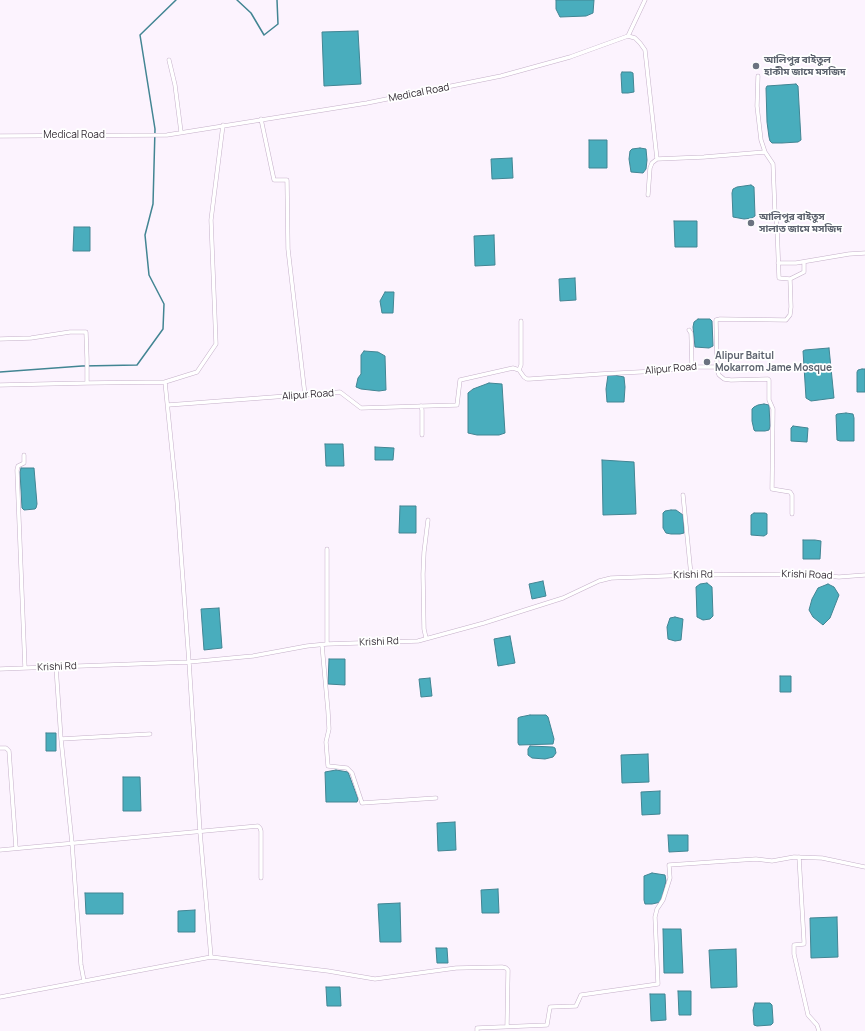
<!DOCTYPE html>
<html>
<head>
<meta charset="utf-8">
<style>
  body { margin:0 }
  canvas { display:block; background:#fcf3fe }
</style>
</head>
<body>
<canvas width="865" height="1031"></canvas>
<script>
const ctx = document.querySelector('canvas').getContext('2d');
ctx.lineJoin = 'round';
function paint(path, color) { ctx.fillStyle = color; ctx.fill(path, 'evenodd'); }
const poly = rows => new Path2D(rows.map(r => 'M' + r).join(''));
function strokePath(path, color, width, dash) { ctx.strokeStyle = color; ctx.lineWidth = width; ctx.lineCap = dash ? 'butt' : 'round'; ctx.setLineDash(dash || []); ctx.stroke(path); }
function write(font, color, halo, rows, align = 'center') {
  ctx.font = font + ' Manrope,"Noto Sans Bengali",sans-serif'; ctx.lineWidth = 3.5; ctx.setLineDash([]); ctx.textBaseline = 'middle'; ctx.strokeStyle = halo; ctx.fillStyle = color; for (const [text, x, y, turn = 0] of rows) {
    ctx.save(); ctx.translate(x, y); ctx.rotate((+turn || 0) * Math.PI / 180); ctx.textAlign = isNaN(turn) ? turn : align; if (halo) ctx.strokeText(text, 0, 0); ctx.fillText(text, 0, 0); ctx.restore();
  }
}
const water = poly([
  [556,0,594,0,593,13,586,16,560,17,556,9,556,0],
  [358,31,361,84,324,86,322,32,358,31],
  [622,72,631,72,633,73,634,92,628,93,622,93,621,74,622,72],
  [796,84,798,86,801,140,798,142,782,143,772,143,770,141,769,137,767,122,766,88,767,86,796,84],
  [589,140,607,140,607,168,589,168,589,140],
  [640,148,646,149,647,160,646,169,643,173,631,172,629,159,630,151,632,149,640,148],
  [512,158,513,178,492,179,491,159,512,158],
  [751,185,754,187,755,216,752,218,744,219,733,217,732,193,733,189,737,187,751,185],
  [674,221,697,221,697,247,675,247,674,221],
  [74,227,90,227,90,251,73,251,74,227],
  [494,235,495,265,475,266,474,236,494,235],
  [575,278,576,300,560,301,559,279,575,278],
  [385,292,394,292,393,313,382,313,380,301,385,292],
  [698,319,710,319,712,321,713,346,709,348,695,347,693,327,694,322,698,319],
  [829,348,834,398,811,401,806,398,803,351,805,350,829,348],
  [364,351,378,352,385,356,386,390,379,391,361,389,356,387,358,378,361,374,361,355,364,351],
  [862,369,865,369,865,392,857,392,857,372,858,370,862,369],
  [608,375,614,375,624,377,625,387,624,402,607,402,606,389,608,375],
  [489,383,502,384,505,433,499,435,477,435,468,433,468,393,473,389,489,383],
  [764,404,769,405,770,426,769,430,765,431,755,431,754,430,752,421,752,409,754,407,758,405,764,404],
  [846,413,853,414,854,418,854,441,840,441,837,440,836,415,837,414,846,413],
  [793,426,808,428,807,442,791,441,791,428,793,426],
  [325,444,343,444,344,466,326,466,325,444],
  [375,447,394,448,393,460,375,460,375,447],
  [602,460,634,462,636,514,603,515,602,460],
  [21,468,34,468,37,504,36,508,35,509,24,510,22,508,20,472,21,468],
  [400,506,416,506,416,533,399,533,400,506],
  [671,510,676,510,683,515,684,533,680,534,671,534,666,533,663,528,663,513,665,511,671,510],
  [754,513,765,513,767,514,767,534,764,536,751,535,751,515,754,513],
  [803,540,815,540,821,541,820,559,803,559,803,540],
  [543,581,546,596,532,599,529,584,543,581],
  [707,583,712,587,713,616,710,619,703,620,697,617,696,587,700,584,707,583],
  [828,584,834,587,839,595,830,618,823,625,813,617,809,610,812,599,818,588,828,584],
  [219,608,222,648,204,650,201,609,219,608],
  [675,617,683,619,681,640,675,641,668,639,667,627,670,618,675,617],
  [510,636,515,663,498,666,494,639,510,636],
  [329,659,345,659,345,685,328,684,329,659],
  [780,676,791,676,791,692,780,692,780,676],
  [430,678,432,696,421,697,419,679,430,678],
  [530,715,546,715,548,717,554,739,553,744,519,745,518,743,518,718,520,717,530,715],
  [46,733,56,733,56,751,46,751,46,733],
  [530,746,553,747,555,748,556,753,553,757,545,759,532,758,528,755,528,749,530,746],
  [648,754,649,782,622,783,621,755,648,754],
  [336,770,348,772,358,799,357,802,326,802,325,772,336,770],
  [123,777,140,777,141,811,123,811,123,777],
  [660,791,660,814,642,815,641,792,660,791],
  [455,822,456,850,438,851,437,823,455,822],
  [668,835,688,835,688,851,669,852,668,835],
  [652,873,665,875,666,881,661,902,652,904,645,904,644,900,644,876,652,873],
  [498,889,499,913,482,913,481,890,498,889],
  [85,893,123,893,123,914,86,914,85,893],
  [400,903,401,942,380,942,378,904,400,903],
  [195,910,195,932,178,932,178,911,195,910],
  [837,917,838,957,811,958,810,918,837,917],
  [663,929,681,929,683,973,664,973,663,929],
  [436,948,447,948,448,963,437,963,436,948],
  [736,949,737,987,711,988,709,950,736,949],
  [326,987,340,987,341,1006,327,1006,326,987],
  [678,991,691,991,691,1015,679,1015,678,991],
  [650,994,665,994,666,1020,651,1021,650,994],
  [755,1003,770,1003,772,1005,773,1020,773,1023,771,1025,757,1026,754,1025,753,1010,755,1003]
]);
paint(water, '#49adbd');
strokePath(water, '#428593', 1);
strokePath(poly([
  [237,0,251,13,264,35,278,24,277,0],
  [0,372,82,366,137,365,163,329,164,304,149,275,145,235,153,204,155,129,140,35,176,0]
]), '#428593', 1.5);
const minor = poly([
  [169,60,175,85,181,132],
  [758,76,757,106,761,140,765,152],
  [261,119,274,180,287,180,288,249,305,395],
  [0,136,167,135,367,103,501,76,570,57,628,36,645,0],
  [648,195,650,168,652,163,657,159],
  [778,263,796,263,849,254,865,253],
  [790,279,804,272,804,262],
  [689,330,691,333,692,367],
  [0,339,31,338,70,332,86,332,87,359,87,383],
  [716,367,719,375,724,379,731,380,768,379,769,380,769,400,773,409,772,489,790,492,792,495,792,514],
  [519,370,521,365,521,321],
  [165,382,197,372,216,344,211,220,223,125],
  [0,385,87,383,165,382,177,500,189,662,200,832,211,957],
  [168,405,340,392,361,408,457,405,460,380,513,368,519,370,524,377,527,379,530,379,600,374,658,371,692,367,716,367,717,364,716,320,720,319,786,320,790,315,791,307,790,279,779,278,777,226,775,213,773,164,765,152,704,157,657,159,645,50,640,43,635,38,628,36],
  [421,406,422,410,422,435],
  [24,455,24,463,18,466,17,470,25,668],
  [683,495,691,575],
  [327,549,327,644],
  [426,638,424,629,423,574,424,552,428,520],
  [322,645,328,711,329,729,326,742,328,766,347,768,352,773,362,803,436,798],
  [56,667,61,739,72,843,81,965,84,981],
  [0,669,25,668,189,662,253,656,307,646,327,644,418,641,484,623,563,598,599,581,611,578,691,575,807,574,839,577,865,575],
  [61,739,150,734],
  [0,748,6,748,9,751,16,848],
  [0,850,258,826,260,828,261,831,261,878],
  [799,857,804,941,804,944,794,945,794,954,808,1015,817,1025,819,1031],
  [0,997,211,957,328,971,375,979,456,968,502,967,506,968,508,970,508,972,507,1026],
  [477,1031,477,1028,547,1025,550,1007,576,1006,581,995,658,984,655,917,657,909,663,900,670,878,669,865,756,859,772,861,794,857,822,858,865,867]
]);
strokePath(minor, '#c5b0c9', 4.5);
strokePath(minor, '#fff', 3.5);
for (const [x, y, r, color] of [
  [756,66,4,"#6b7280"],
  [751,223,4,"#6b7280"],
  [707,362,4,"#6b7280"]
]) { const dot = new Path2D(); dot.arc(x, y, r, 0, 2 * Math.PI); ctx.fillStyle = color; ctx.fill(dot); strokePath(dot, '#fff', 1.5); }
write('bold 10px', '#5b616d', '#fff', [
  ["আলিপুর বাইতুল",764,60],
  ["হাকীম জামে মসজিদ",764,72],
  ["আলিপুর বাইতুস",759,217],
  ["সালাত জামে মসজিদ",759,229],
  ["Alipur Baitul",715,356],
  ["Mokarrom Jame Mosque",715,368]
], 'left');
write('10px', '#312932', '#fff', [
  ["Medical Road",419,93,-11],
  ["Medical Road",74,135],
  ["Alipur Road",671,369,-5],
  ["Alipur Road",308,395,-4],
  ["Krishi Rd",693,575,-1],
  ["Krishi Road",807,575,2],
  ["Krishi Rd",379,642,-2],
  ["Krishi Rd",57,667,-2]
]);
</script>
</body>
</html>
